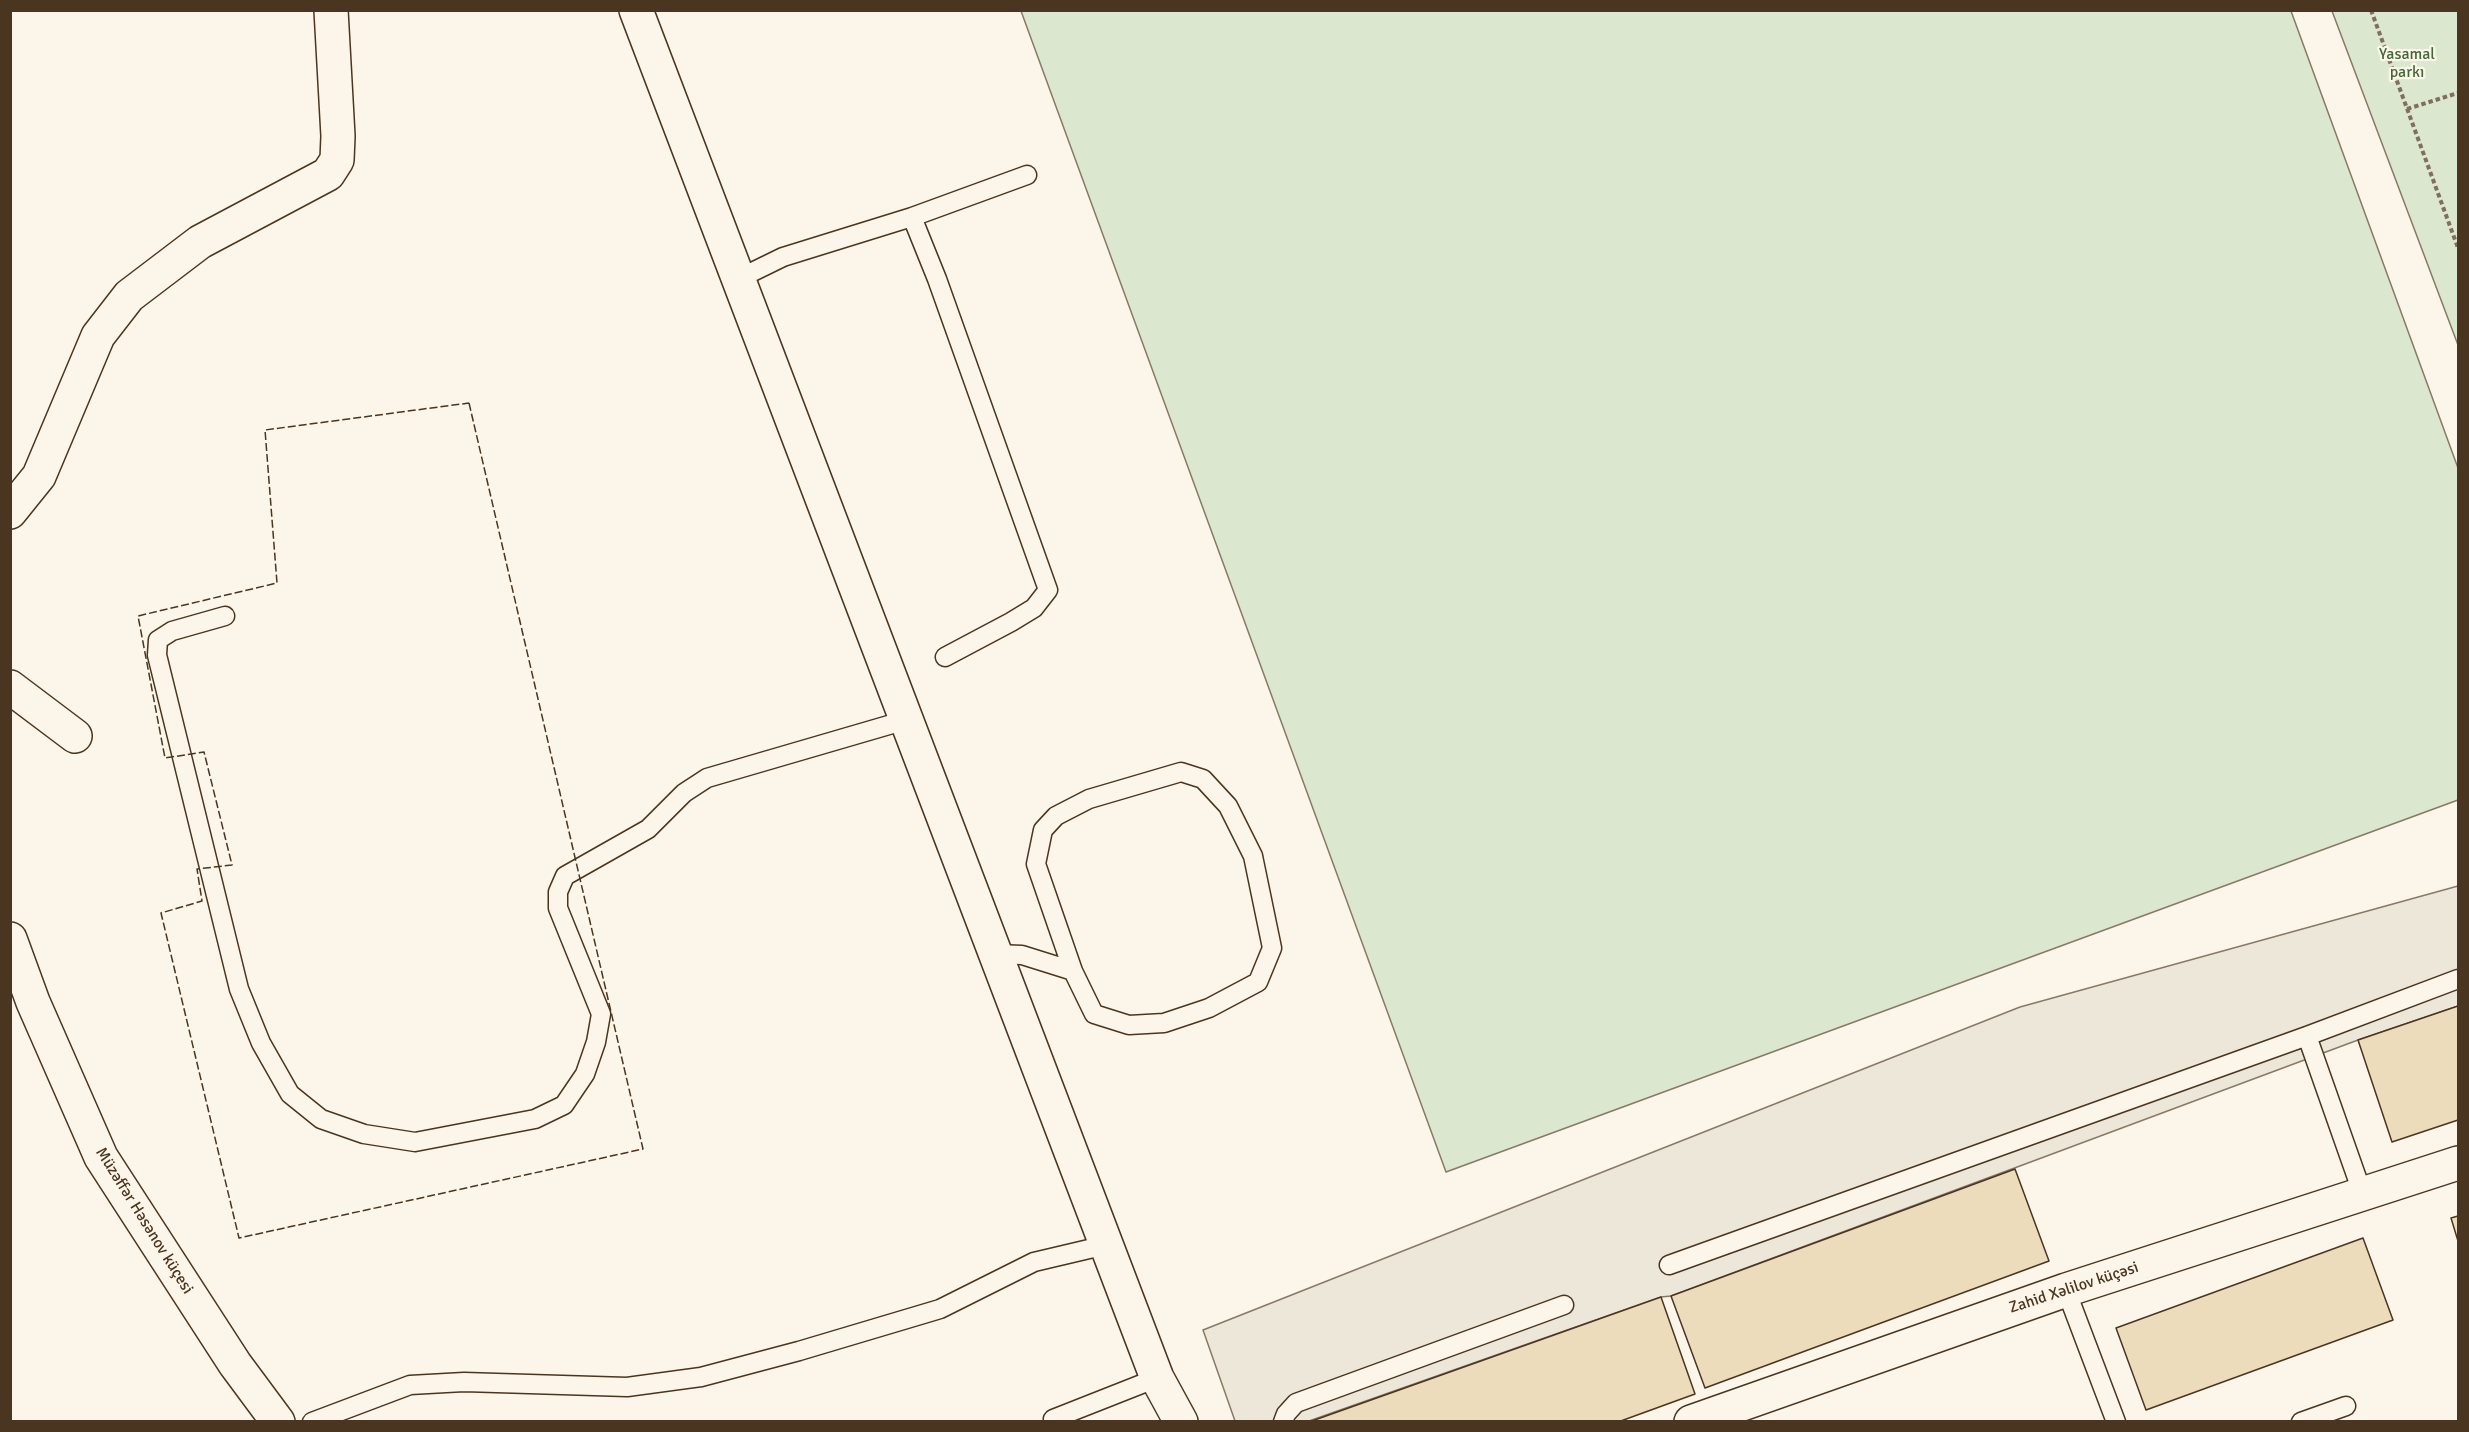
<!DOCTYPE html>
<html>
<head>
<meta charset="utf-8">
<style>
  body { margin:0 }
  #map { position:relative; width:2469px; height:1432px; overflow:hidden; background:#fbf6e9; font-family:Signika,sans-serif }
  canvas { display:block }
  .frame { position:absolute; inset:0; border:12px solid #4a3520; pointer-events:none }
</style>
</head>
<body>
<div id="map">
<canvas width="2469" height="1432"></canvas>
<div class="frame"></div>
</div>
<script>
const ctx = document.querySelector('canvas').getContext('2d');
ctx.lineJoin = 'round';
function paint(path, color) { ctx.fillStyle = color; ctx.fill(path, 'evenodd'); }
const poly = rows => new Path2D(rows.map(r => 'M' + r).join(''));
function strokePath(path, color, width, dash) { ctx.strokeStyle = color; ctx.lineWidth = width; ctx.lineCap = dash ? 'butt' : 'round'; ctx.setLineDash(dash || []); ctx.stroke(path); }
function write(font, color, halo, rows, align = 'center') {
  ctx.font = font + ' Signika,sans-serif'; ctx.lineWidth = 4.5; ctx.setLineDash([]); ctx.textBaseline = 'middle'; ctx.strokeStyle = halo; ctx.fillStyle = color; for (const [text, x, y, turn = 0] of rows) {
    ctx.save(); ctx.translate(x, y); ctx.rotate((+turn || 0) * Math.PI / 180); ctx.textAlign = isNaN(turn) ? turn : align; if (halo) ctx.strokeText(text, 0, 0); ctx.fillText(text, 0, 0); ctx.restore();
  }
}
const green = poly([
  [1021,11,2291,11,2458,468,2458,800,1446,1172,1021,11],
  [2332,11,2458,11,2458,345,2332,11]
]);
paint(green, '#dce7d0');
strokePath(green, '#887966', 1.5);
const parking = poly([
  [2458,886,2458,1006,2358,1040,1671,1296,1661,1297,1309,1421,1235,1421,1203,1330,2020,1007,2458,886]
]);
paint(parking, '#ede7d9');
strokePath(parking, '#887966', 1.5);
const building = poly([
  [2458,1006,2458,1120,2392,1142,2358,1040,2458,1006],
  [2015,1169,2049,1261,1705,1388,1671,1296,2015,1169],
  [2458,1216,2458,1241,2451,1218,2458,1216],
  [2363,1238,2393,1320,2146,1410,2116,1328,2363,1238],
  [1661,1297,1695,1394,1618,1422,1309,1422,1661,1297]
]);
paint(building, '#ecdcbc');
strokePath(building, '#4a3520', 1.5);
const service = poly([
  [912,217,1027,175],
  [738,279,783,257,912,217,937,279,1048,590,1034,608,1011,622,945,657],
  [225,616,172,631,158,640,157,655,239,989,261,1043,290,1094,321,1119,364,1134,415,1142,535,1119,564,1105,585,1074,596,1042,601,1014,558,908,558,892,565,876,648,829,684,793,707,778,906,720],
  [995,954,1022,955,1073,971,1094,1014,1129,1025,1164,1023,1209,1008,1258,982,1272,948,1253,856,1228,806,1203,779,1181,772,1089,799,1056,816,1043,830,1036,864,1073,971],
  [2307,1036,2363,1195],
  [1669,1265,2307,1036,2458,979],
  [2066,1290,2116,1422],
  [1053,1419,1157,1378],
  [312,1422,410,1385,464,1382,627,1387,701,1377,799,1351,940,1309,1034,1262,1106,1245],
  [1283,1422,1286,1414,1296,1403,1564,1305],
  [2301,1422,2346,1406]
]);
const minor = poly([
  [636,10,1157,1378,1181,1422],
  [10,512,39,476,98,336,129,296,200,242,328,174,337,160,338,136,331,10],
  [10,687,75,736],
  [10,939,33,1002,101,1157,235,1364,278,1422],
  [1691,1422,2066,1290,2458,1163]
]);
strokePath(service, '#4a3520', 21);
strokePath(minor, '#4a3520', 36);
strokePath(poly([
  [2371,10,2458,248],
  [2407,109,2458,93]
]), '#7f6f5c', 4, [4.5, 3]);
strokePath(service, '#fbf6e9', 18);
strokePath(minor, '#fbf6e9', 33);
strokePath(poly([
  [469,403,643,1149,239,1238,161,913,202,901,197,869,232,865,204,752,165,758,138,616,277,583,265,430,469,403]
]), '#4a3520', 1.5, [8, 3]);
write('16px', '#436837', '#fbf6e9', [
  ["Yasamal",2407,55],
  ["parkı",2407,73]
]);
write('16px', '#4a3520', '#fbf6e9', [
  ["Müzəffər Həsənov küçesi",144,1221,58],
  ["Zahid Xəlilov küçəsi",2074,1288,-18]
]);
</script>
</body>
</html>
